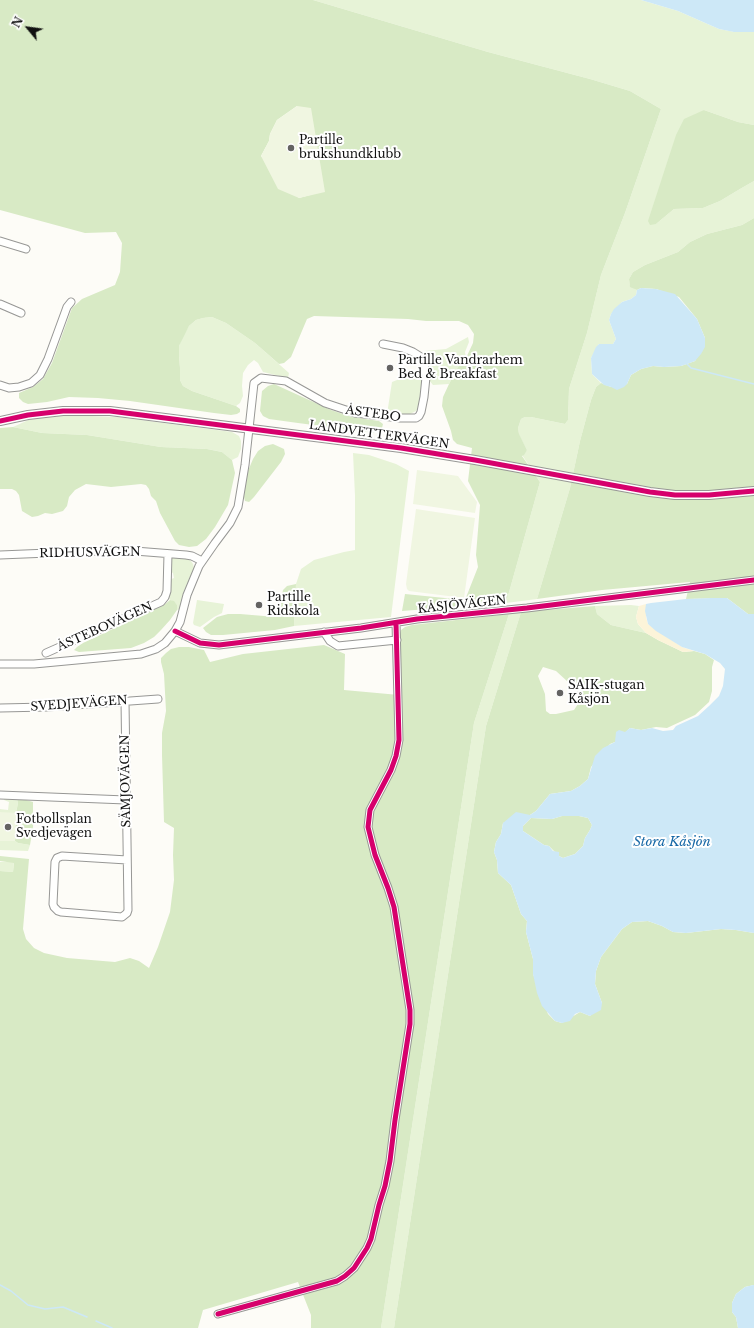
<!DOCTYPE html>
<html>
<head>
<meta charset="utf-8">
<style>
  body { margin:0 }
  #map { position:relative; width:754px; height:1328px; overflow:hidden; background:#fdfcf7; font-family:"Libre Baskerville",serif }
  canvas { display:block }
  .north { position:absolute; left:8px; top:8px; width:40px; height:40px; -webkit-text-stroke:3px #fff; paint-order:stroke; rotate:299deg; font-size:11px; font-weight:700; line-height:16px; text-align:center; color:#111 }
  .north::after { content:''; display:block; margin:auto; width:14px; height:18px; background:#111; clip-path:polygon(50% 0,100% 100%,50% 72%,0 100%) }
</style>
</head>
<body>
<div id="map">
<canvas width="754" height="1328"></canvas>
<div class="north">N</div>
</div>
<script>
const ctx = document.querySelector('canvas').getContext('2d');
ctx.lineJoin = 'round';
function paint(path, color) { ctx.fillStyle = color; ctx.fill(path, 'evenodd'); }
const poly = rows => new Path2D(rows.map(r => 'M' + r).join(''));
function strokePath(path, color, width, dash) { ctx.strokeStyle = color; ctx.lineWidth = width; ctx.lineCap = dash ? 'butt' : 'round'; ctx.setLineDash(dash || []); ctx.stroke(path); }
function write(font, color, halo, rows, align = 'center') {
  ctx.font = font + ' "Libre Baskerville",serif'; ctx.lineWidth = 4; ctx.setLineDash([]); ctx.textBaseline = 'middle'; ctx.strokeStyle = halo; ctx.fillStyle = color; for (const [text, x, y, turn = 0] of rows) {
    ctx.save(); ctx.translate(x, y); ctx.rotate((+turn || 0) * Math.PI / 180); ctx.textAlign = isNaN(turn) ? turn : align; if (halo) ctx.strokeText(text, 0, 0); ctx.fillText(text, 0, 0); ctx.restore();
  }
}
paint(poly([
  [313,0,641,0,678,11,719,29,735,32,754,32,754,125,738,122,704,110,656,224,674,209,703,208,720,201,740,189,754,181,754,218,742,225,707,234,690,242,678,252,645,265,633,272,629,279,630,286,637,290,636,295,631,299,622,302,611,314,609,320,616,339,613,344,599,344,591,358,592,374,601,383,596,387,591,400,580,441,570,488,537,599,506,603,540,482,522,455,527,450,519,435,518,428,521,419,525,417,531,417,565,424,568,420,569,389,587,333,601,275,625,213,661,109,630,91,590,79,488,52],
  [212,317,226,323,255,343,289,373,288,378,263,372,258,363,254,360,248,365,243,373,242,386,243,396,240,403,236,406,192,391,183,386,180,380,180,368,179,356,179,346,183,336,189,326,196,320,203,318],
  [468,337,469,342,465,352,466,358,458,367,449,384,433,385,428,379,424,351,446,349],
  [400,372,422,376,422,389,419,407,416,411,408,415,387,414,392,382,397,380],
  [66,415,118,417,232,432,239,436,241,441,241,449,238,457,232,460,222,452,207,449,161,447,87,435,42,433,13,427,35,417],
  [353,453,369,455,396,464,409,471,391,617,294,626,296,584,301,569,314,560,344,552,355,550,355,496],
  [174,556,185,557,191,561,193,564,194,568,182,598,180,609,177,610,177,605,174,602,170,600,169,596,169,580,174,578,173,573,169,571,171,558],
  [197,600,224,604,222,613,214,617,200,627,194,625,193,623],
  [631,605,639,606,636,617,638,624,646,633,611,625,597,614,595,606],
  [521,612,486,726,394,1328,381,1328,474,723,509,614],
  [4,799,17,799,18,803,16,813,15,841,18,843,30,845,28,851,0,850,0,809,8,810,9,802,4,800],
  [0,862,14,862,13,872,0,871]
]), '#e7f3d7');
paint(poly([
  [0,0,313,0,488,52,590,79,630,91,661,109,625,213,601,275,587,333,569,389,568,420,565,424,531,417,525,417,521,419,518,428,519,434,527,450,524,455,522,456,540,482,506,603,402,611,405,594,465,600,478,567,476,555,480,505,468,481,472,448,457,444,453,440,451,431,442,406,443,397,449,384,458,367,466,358,473,343,474,334,468,325,459,321,426,321,408,319,314,316,307,319,291,357,284,363,279,364,255,343,226,323,212,317,203,318,196,320,189,326,179,346,179,356,180,368,180,380,183,386,192,391,236,406,240,409,240,412,237,414,231,415,214,413,130,401,98,398,69,397,47,402,28,404,23,402,19,398,19,393,33,387,43,379,52,363,72,308,82,299,115,285,120,272,122,243,116,232,85,233,0,210],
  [297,106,310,195,299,198,261,156,269,141,270,134,277,120],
  [704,110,738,122,754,125,754,181,740,189,720,201,703,208,674,209,656,224,650,225,648,221,676,135,684,119],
  [754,218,754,614,748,614,727,598,686,599,690,582,602,590,537,599,570,488,580,441,591,400,596,387,601,383,611,387,627,384,631,375,641,369,653,366,664,367,681,366,695,361,705,338,697,319,679,297,656,289,641,288,637,290,630,287,629,279,633,272,645,265,678,252,690,242,707,234,742,225],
  [274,384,331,410,352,417,379,421,383,424,382,428,375,433,298,423,269,419,263,416,260,411,262,391,268,386],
  [13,427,42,433,87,435,161,447,207,449,222,452,232,460,235,473,228,505,215,527,206,539,197,546,189,547,179,545,175,541,160,513,156,501,151,496,149,489,146,485,141,484,111,487,86,484,75,490,69,497,67,506,63,511,52,514,45,513,38,516,32,517,22,511,19,495,16,491,12,489,0,489,0,428],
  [273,444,284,449,285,454,281,462,254,497,249,502,245,501,244,497,245,484,248,471,253,459,258,451,265,446],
  [296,584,294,626,275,630,223,635,211,635,206,632,203,628,217,617,228,614,240,614,276,617,279,610,283,590,287,586],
  [170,600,174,601,177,605,177,610,170,620,161,630,154,637,144,643,131,648,79,652,74,650,77,647,83,643,164,605],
  [595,606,597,614,611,625,646,633,658,640,683,652,694,651,705,654,714,660,712,667,712,691,709,702,695,715,667,728,656,727,641,730,630,728,615,742,610,744,591,767,588,779,580,786,571,791,550,794,536,811,530,815,503,823,501,834,496,842,494,852,497,860,498,873,511,885,521,914,527,921,526,932,533,959,533,974,548,1014,555,1021,562,1023,580,1012,590,1016,602,1003,595,984,596,971,601,957,622,929,632,922,648,921,662,926,673,932,686,933,721,929,736,930,754,933,754,1285,745,1287,736,1294,732,1303,732,1312,736,1317,738,1328,394,1328,486,726,521,612],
  [543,667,556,671,568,682,580,696,578,704,574,710,556,714,550,714,546,711,545,694,538,676],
  [509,614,474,723,381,1328,311,1328,311,1315,298,1282,203,1310,198,1328,0,1328,0,871,13,872,14,863,0,861,0,856,29,859,23,929,26,939,34,948,44,953,67,958,115,962,130,958,139,961,149,968,158,947,170,912,174,880,173,855,174,828,164,822,162,755,162,733,166,711,164,674,161,662,161,658,166,653,171,649,179,647,189,647,204,650,210,662,243,654,324,645,345,654,344,690,399,695,399,636,401,630,405,627,412,625],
  [17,799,26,800,33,802,33,827,30,845,18,843,15,841,16,813,18,803],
  [562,816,579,816,588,818,592,825,590,830,585,838,583,846,575,854,563,858,559,856,549,846,544,845,523,831,523,826,531,818,552,819]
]), '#d8eac5');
paint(poly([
  [646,604,646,617,648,624,682,647,694,651,683,652,658,640,646,633,638,624,636,617,639,606]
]), '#fcf4d9');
paint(poly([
  [297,106,311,108,325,192,299,198,278,189,261,156,269,141,270,134,277,120],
  [417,470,458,476,477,502,475,513,413,504],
  [416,509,475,518,464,598,409,591,407,589,406,584],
  [0,812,16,813,15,841,0,841]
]), '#f0f6e1');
paint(poly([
  [641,0,754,0,754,32,734,32,719,29,678,11],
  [641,288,656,289,675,294,697,319,705,338,705,347,701,354,695,361,687,364,681,366,664,367,653,366,641,369,631,375,627,384,624,387,617,390,611,387,604,385,592,374,591,358,596,347,599,344,613,344,616,339,609,320,611,314,614,309,622,302,631,299,636,295,637,290],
  [712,598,727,598,748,614,754,614,754,933,736,930,721,929,686,933,673,932,662,926,648,921,632,922,622,929,601,957,596,971,595,984,602,1003,601,1010,590,1016,580,1012,575,1014,570,1021,562,1023,555,1021,542,1006,537,993,533,974,533,959,526,932,527,921,521,914,511,885,498,873,497,860,494,852,496,842,501,834,503,823,516,812,530,815,536,811,550,794,571,791,580,786,588,779,595,756,603,748,615,742,616,732,619,730,625,732,630,728,641,730,652,728,663,731,673,730,676,726,698,716,709,706,719,696,723,686,725,669,720,663,705,654,682,647,656,631,648,624,645,611,646,604,651,603,686,599],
  [562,816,579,816,588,818,592,825,590,830,585,838,583,846,575,854,563,858,559,856,559,852,553,851,549,846,544,845,523,831,523,826,531,818,552,819],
  [753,1285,754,1285,754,1328,738,1328,736,1317,732,1312,732,1303,736,1294,745,1287]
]), '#cde8f7');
strokePath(poly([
  [687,364,691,368,754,384],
  [0,1285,11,1291,28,1305,45,1309,63,1307,87,1317],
  [96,1321,112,1328]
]), '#cde8f7', 1.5);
const minor = poly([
  [0,241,26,249],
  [0,304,21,313],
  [0,385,9,388,19,387,31,383,40,375,48,359,67,307,71,302],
  [0,555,122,550,186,555,192,556,202,561],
  [175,631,200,643,219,645,361,628,417,619,527,608,754,580],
  [324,632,330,641,338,646,397,640],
  [46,653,161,602,165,597,167,591,168,554],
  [0,664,34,664,141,654,156,649,165,643,175,631,180,622,187,595,199,566,215,543,230,523,238,507,245,465,254,383,261,378,286,381,325,403,355,413,400,418,416,418,419,416,421,412,424,397,426,377,424,362,421,357,413,352,403,348,383,344],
  [125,701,128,910,127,913,122,917,61,912,58,911,54,907,53,904,55,862,57,858,62,856,127,860],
  [0,708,47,707,158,699],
  [0,795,126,800],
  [218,1314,337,1281,345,1276,354,1268,367,1248,371,1239,379,1205,385,1186,390,1161,395,1120,410,1024,410,1010,394,907,388,888,375,855,368,827,370,810,391,770,396,756,399,740,396,623]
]);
const tertiary = poly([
  [0,421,28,415,63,411,110,411,401,448,475,460,650,492,675,495,709,495,754,491]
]);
strokePath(minor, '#979795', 9);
strokePath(tertiary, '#979795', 10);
strokePath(minor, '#fffffe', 7);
strokePath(tertiary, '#fffffe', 8);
strokePath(poly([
  [0,421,28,415,63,411,110,411,401,448,475,460,650,492,675,495,709,495,754,491],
  [175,631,200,643,219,645,361,628,417,619,527,608,754,580],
  [218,1314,337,1281,345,1276,354,1268,367,1248,371,1239,379,1205,385,1186,390,1161,395,1120,410,1024,410,1010,394,907,388,888,375,855,368,827,370,810,391,770,396,756,399,740,396,623]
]), '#d6006c', 5);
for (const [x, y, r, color] of [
  [291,148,4,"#646362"],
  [390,368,4,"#646362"],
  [259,605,4,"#646362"],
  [560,693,4,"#646362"],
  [8,827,4,"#646362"]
]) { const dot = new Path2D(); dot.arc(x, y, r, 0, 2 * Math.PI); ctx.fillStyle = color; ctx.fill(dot); strokePath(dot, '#fff', 1.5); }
write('12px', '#111', '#fff', [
  ["Partille",299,141],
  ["brukshundklubb",299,155],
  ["Partille Vandrarhem",398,361],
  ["Bed & Breakfast",398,375],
  ["Partille",267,598],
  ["Ridskola",267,612],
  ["SAIK-stugan",568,686],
  ["Kåsjön",568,700],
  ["Fotbollsplan",16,820],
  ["Svedjevägen",16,834]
], 'left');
write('12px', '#111', '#fff', [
  ["ÅSTEBO",373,414,8],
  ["LANDVETTERVÄGEN",379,435,8],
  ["RIDHUSVÄGEN",90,553,-1],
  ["KÅSJÖVÄGEN",462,605,-6],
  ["ÅSTEBOVÄGEN",105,627,-24],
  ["SVEDJEVÄGEN",79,704,-4],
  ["SÄMJOVÄGEN",126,781,-91]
]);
write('italic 13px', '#1768a6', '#fff', [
  ["Stora Kåsjön",672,842]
]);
</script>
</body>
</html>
